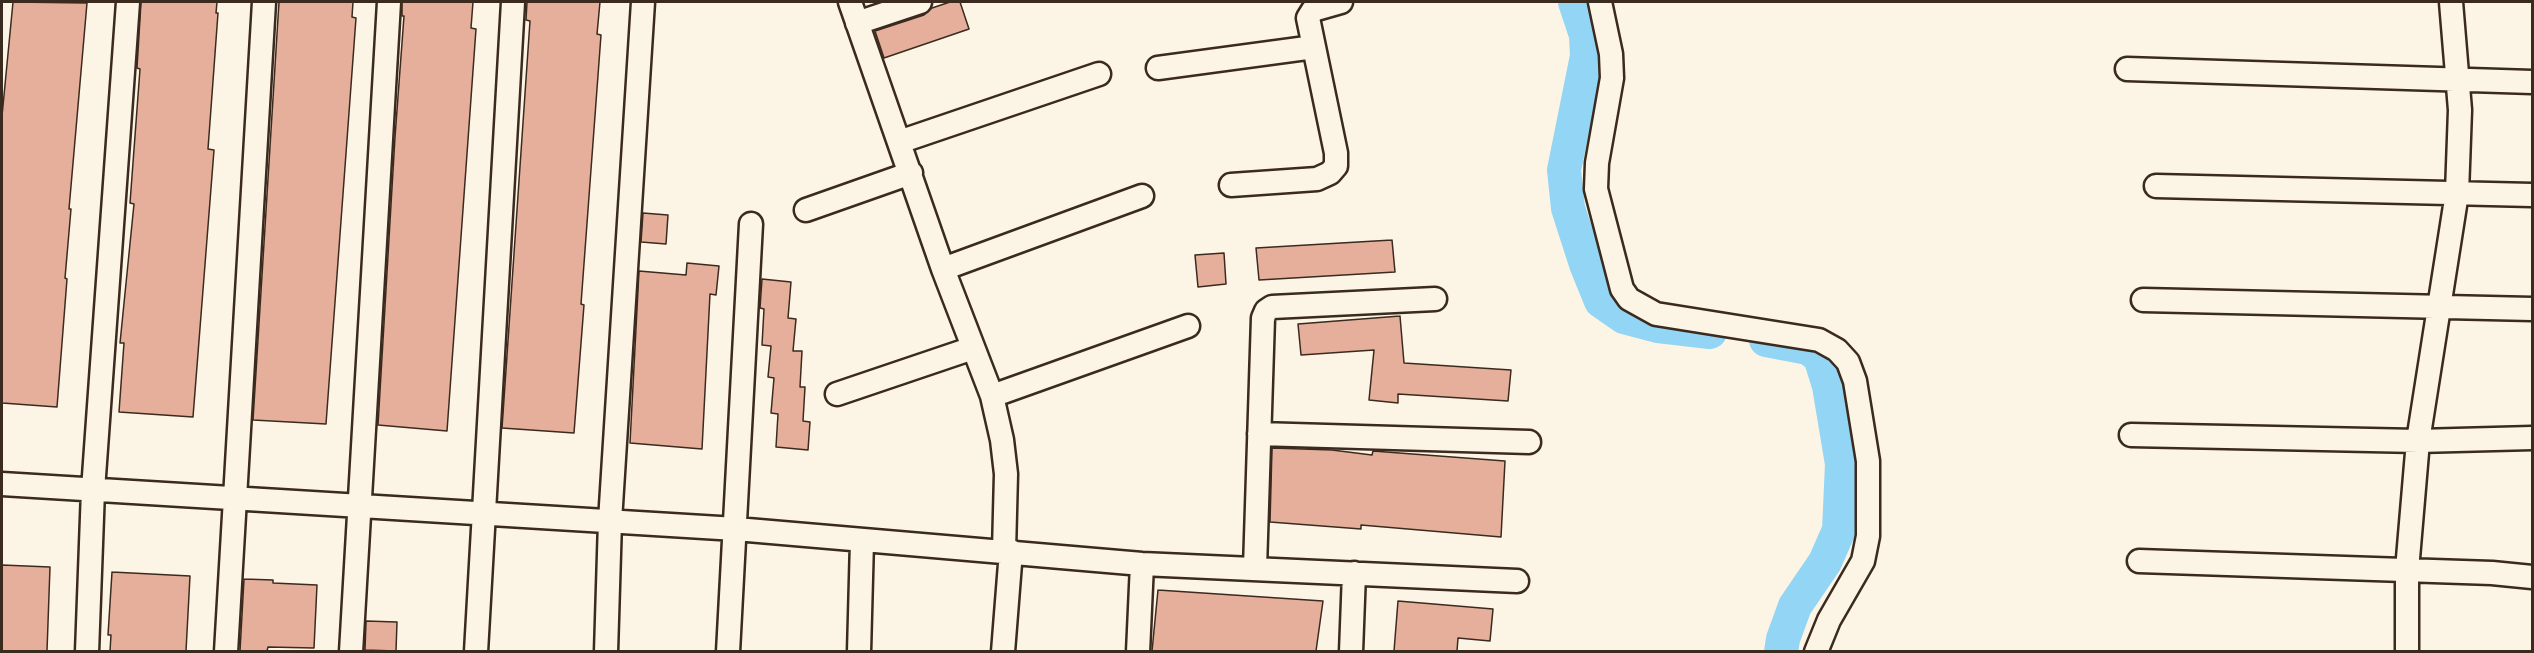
<!DOCTYPE html>
<html>
<head>
<meta charset="utf-8">
<style>
  body { margin:0 }
  #map { position:relative; width:2534px; height:653px; overflow:hidden; background:#fcf5e5; font-family:"Comic Neue",sans-serif }
  canvas { display:block }
  .frame { position:absolute; inset:0; border:3px solid #3b2a1e; pointer-events:none }
</style>
</head>
<body>
<div id="map">
<canvas width="2534" height="653"></canvas>
<div class="frame"></div>
</div>
<script>
const ctx = document.querySelector('canvas').getContext('2d');
ctx.lineJoin = 'round';
const poly = rows => new Path2D(rows.map(r => 'M' + r).join(''));
function strokePath(path, color, width, dash) { ctx.strokeStyle = color; ctx.lineWidth = width; ctx.lineCap = dash ? 'butt' : 'round'; ctx.setLineDash(dash || []); ctx.stroke(path); }
function paint(path, color) { ctx.fillStyle = color; ctx.fill(path, 'evenodd'); }
strokePath(poly([
  [1575,2,1586,35,1587,56,1564,170,1568,208,1586,264,1601,301,1624,317,1658,326,1710,332],
  [1766,340,1808,348,1820,357,1829,386,1842,464,1839,530,1825,562,1795,606,1783,639,1781,652]
]), '#92d5f4', 34);
const building = poly([
  [13,2,87,3,69,209,71,209,65,278,67,279,57,407,2,403,2,116,13,2],
  [141,2,217,2,216,13,218,13,208,149,214,150,193,417,119,412,124,343,120,343,134,204,130,203,140,69,137,68,141,2],
  [279,2,353,2,352,17,356,18,326,424,253,420,279,2],
  [402,2,473,2,471,28,476,29,447,431,378,425,395,137,404,16,402,16,402,2],
  [527,2,600,2,597,34,601,35,581,304,584,305,574,433,502,428,530,21,526,20,527,2],
  [950,2,960,2,969,29,884,58,875,31,924,15,932,8,950,2],
  [643,213,668,215,666,244,641,242,643,213],
  [1392,240,1395,272,1259,280,1256,248,1392,240],
  [1224,253,1226,284,1198,287,1195,255,1224,253],
  [687,263,719,266,716,295,710,294,702,449,630,443,639,271,686,275,687,263],
  [762,279,791,282,788,318,796,319,793,351,802,351,800,387,805,387,803,421,810,422,808,450,776,447,778,414,771,413,774,378,768,377,771,346,762,345,764,309,760,308,762,279],
  [1400,316,1404,363,1511,370,1508,401,1398,394,1398,403,1369,400,1374,350,1301,355,1298,324,1400,316],
  [1272,448,1332,450,1372,455,1373,451,1505,461,1501,537,1361,525,1361,529,1270,522,1272,448],
  [2,565,50,567,47,651,2,651,2,565],
  [112,572,190,576,186,651,110,651,111,635,108,635,112,572],
  [244,579,273,580,273,583,317,585,314,648,268,647,267,651,240,651,244,579],
  [1158,590,1323,601,1316,651,1152,651,1158,590],
  [1398,601,1493,609,1490,641,1458,638,1457,651,1394,651,1398,601],
  [366,621,397,622,396,651,365,650,366,621]
]);
paint(building, '#e6af9b');
strokePath(building, '#3b2a1e', 1.5);
const street = poly([
  [850,2,943,269,992,396,1002,440,1006,474,1004,551],
  [1600,2,1611,54,1612,78,1597,163,1596,189,1622,289,1629,299,1656,314,1819,340,1837,350,1848,362,1855,381,1868,461,1868,536,1863,561,1829,620,1816,652],
  [857,23,920,2],
  [1158,68,1314,47],
  [2127,69,2532,82],
  [899,142,1099,74],
  [1231,185,1317,179,1330,173,1336,166,1336,153,1308,18,1313,10,1341,2],
  [2156,186,2532,195],
  [806,210,911,173],
  [943,269,1142,196],
  [2143,300,2532,309],
  [837,394,973,348],
  [992,396,1188,326],
  [1259,434,1529,442],
  [2131,435,2418,441,2532,438],
  [2,484,736,529,1142,564,1517,581],
  [2139,561,2492,573,2532,577],
  [1255,568,1263,318,1266,311,1272,307,1435,299],
  [87,652,93,490,128,2],
  [226,652,264,2],
  [351,652,389,2],
  [476,652,513,2],
  [606,652,610,521,643,2],
  [728,652,751,224],
  [859,652,862,541],
  [1003,652,1011,551],
  [1138,652,1142,564],
  [1351,652,1354,573],
  [2407,652,2407,570,2418,441,2457,193,2460,110,2451,2]
]);
strokePath(street, '#3b2a1e', 27);
strokePath(street, '#fcf5e5', 22);
</script>
</body>
</html>
